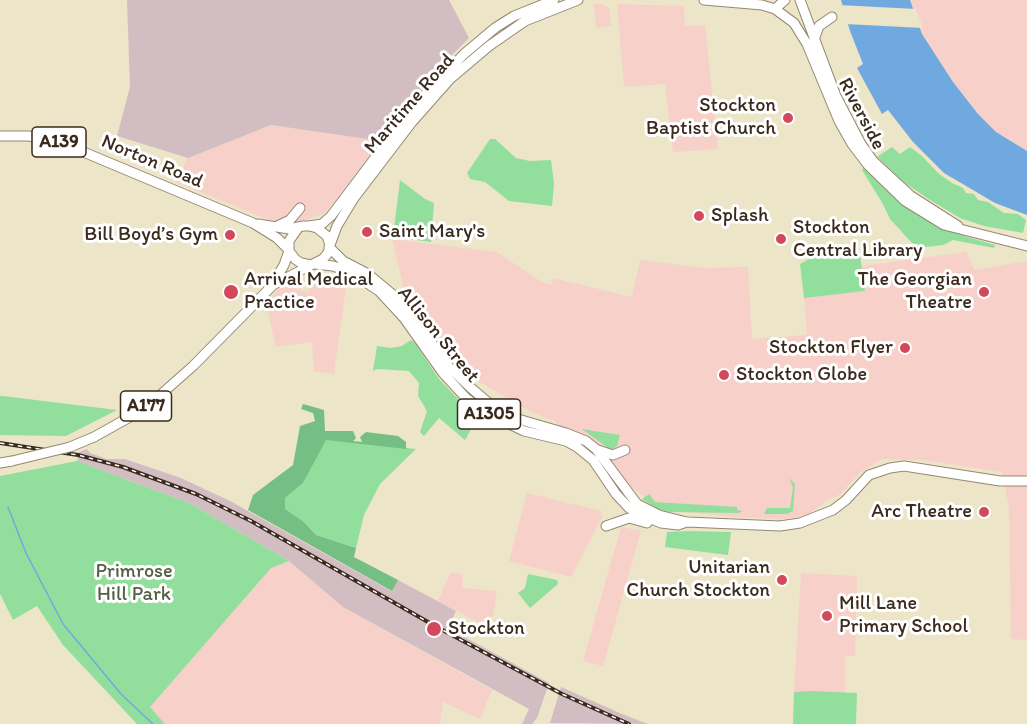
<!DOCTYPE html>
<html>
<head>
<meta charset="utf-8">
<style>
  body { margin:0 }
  canvas { display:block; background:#ece5c7 }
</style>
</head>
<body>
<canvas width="1027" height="724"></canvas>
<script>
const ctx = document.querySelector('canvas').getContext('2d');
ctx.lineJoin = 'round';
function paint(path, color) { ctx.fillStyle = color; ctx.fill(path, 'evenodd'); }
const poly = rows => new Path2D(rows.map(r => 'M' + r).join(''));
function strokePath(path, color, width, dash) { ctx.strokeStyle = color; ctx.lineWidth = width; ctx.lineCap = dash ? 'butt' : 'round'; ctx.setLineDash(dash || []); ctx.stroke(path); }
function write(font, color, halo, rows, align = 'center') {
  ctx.font = font + ' Itim,sans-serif'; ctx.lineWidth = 6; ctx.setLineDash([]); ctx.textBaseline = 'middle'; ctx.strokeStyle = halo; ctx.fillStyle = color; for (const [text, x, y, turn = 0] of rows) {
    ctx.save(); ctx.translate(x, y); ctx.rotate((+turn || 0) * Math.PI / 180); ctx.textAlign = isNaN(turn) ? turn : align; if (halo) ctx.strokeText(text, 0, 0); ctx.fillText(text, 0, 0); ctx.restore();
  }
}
paint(poly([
  [910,0,1027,0,1027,151,996,132,978,114,953,82,922,34],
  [594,4,602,4,609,8,611,26,596,28],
  [617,4,684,6,685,26,705,25,718,149,673,152,665,84,624,87],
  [271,125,381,141,325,213,286,227,176,182,188,158],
  [392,239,497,252,540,281,551,285,553,278,632,297,640,260,705,268,748,267,752,339,807,335,804,298,864,291,862,266,966,252,974,270,1027,261,1027,640,1011,639,1009,507,1002,472,922,460,882,459,861,472,839,495,829,499,808,515,782,519,734,517,658,509,554,421,533,413,471,377,406,297],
  [315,273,347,280,334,374,314,371,312,342,276,347,266,303,283,285,308,292],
  [527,493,601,511,602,517,571,577,509,561],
  [621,527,641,531,603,666,583,661],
  [289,561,343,607,492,690,480,719,443,702,440,724,165,724,149,707,271,568],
  [450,573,463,574,462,588,497,591,493,616,478,622,438,601],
  [801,573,857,576,855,656,845,656,845,693,794,692]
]), '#f7d0ca');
paint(poly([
  [127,0,449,0,469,38,431,76,381,141,271,125,188,158,117,136,130,87],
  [87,449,90,453,107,459,125,459,181,478,232,502,391,591,398,580,456,611,448,628,549,683,537,718,532,724,522,724,529,709,343,607,289,561,191,504,77,461,79,452],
  [561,687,622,714,648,724,550,723]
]), '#d2bec2');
paint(poly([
  [490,139,495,139,516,158,530,161,551,160,554,184,552,206,509,201,485,182,470,179,467,173],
  [892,147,900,154,910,147,922,156,938,173,952,183,963,188,966,193,974,194,978,200,988,202,1004,213,1018,214,1026,220,1023,233,984,226,960,218,930,200,905,183,877,157],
  [865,165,929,220,964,236,995,245,994,248,953,240,943,245,926,247,912,243,890,219,883,204,862,170],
  [400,180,425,199,434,203,431,242,393,237],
  [835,244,838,259,860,255,865,291,804,298,800,264],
  [411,340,415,343,439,379,469,410,475,422,465,440,439,418,424,436,420,432,427,411,418,396,419,383,409,371,377,369,373,371,377,346,391,348,402,346],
  [0,396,3,396,117,410,66,436,0,435],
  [582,429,620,435,617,446,613,449,608,448],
  [329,439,416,449,380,484,364,515,356,548,316,535,303,521,285,509,285,498,303,483,325,440],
  [77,461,191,504,289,561,271,568,150,707,165,724,137,724,63,645,37,606,13,620,0,594,0,476],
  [789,478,795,484,793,511,787,514,764,514,767,508,790,508,793,487],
  [649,494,655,502,737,507,737,510,742,511,739,513,670,512,658,509,642,499],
  [690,531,731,532,728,555,665,547,667,532],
  [528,574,557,580,558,584,530,608,518,593,525,588],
  [810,691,857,693,856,724,793,724,794,692]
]), '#92df9d');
paint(poly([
  [303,404,324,410,325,431,353,431,356,438,353,441,362,442,360,437,366,432,398,436,406,442,406,449,326,440,303,483,285,498,285,509,303,521,316,535,356,548,354,557,398,580,392,591,248,510,253,495,293,465,300,426,315,421,313,413,301,409]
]), '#75be84');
paint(poly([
  [841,0,910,0,922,34,953,82,978,114,996,132,1027,151,1027,215,995,203,944,173,913,142,888,110,882,114,857,68,863,64,850,31]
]), '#70a9df');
paint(poly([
  [839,5,916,9,923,28,845,24]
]), '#ece5c7');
strokePath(poly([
  [8,507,26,553,63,624,121,694,153,724]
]), '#70a9df', 1.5);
const primary = poly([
  [704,0,762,5,775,9,794,23,807,44,839,121,852,144,868,165,905,201,944,225,1027,246],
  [800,0,836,96,861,144,873,161,911,196,958,226],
  [775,9,785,0],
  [814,40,819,26,832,17],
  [0,136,28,136,49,139,62,143,253,223,277,238,288,249],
  [258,224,289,229,303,226,309,226,317,228,327,236,330,245,328,253,323,259,311,265,301,263,295,259,289,251,289,241,298,228],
  [309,226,322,224,331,216,415,105,464,54,495,28,514,16,554,0],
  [275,227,290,220,300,208],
  [330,245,337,226,354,198,412,122,450,79,489,46,525,21,578,0],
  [329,247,343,261,368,274,392,294,411,314,449,367,471,388,491,405,518,419,566,433,586,441,596,449,637,504,659,515,687,522,780,526,800,523,833,510,846,500,869,475,890,468,904,466,1000,481,1027,481],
  [315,264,333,266,350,272,379,291,404,318,443,373,466,398,486,413,524,431,566,441,577,447,593,460,616,494,629,508,644,516,661,523,678,525,684,523],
  [273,284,284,265,289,251],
  [94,437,137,413,158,397,193,366,273,285,311,265],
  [598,450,613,455,625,450],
  [0,463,12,461],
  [606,526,629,518,647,523]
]);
strokePath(primary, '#948872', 11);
strokePath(primary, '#fff', 9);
const rail = poly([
  [0,443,78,455,123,467,196,494,251,521,435,626,562,694,629,724]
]);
strokePath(rail, '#3b2a1e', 4);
strokePath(rail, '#fff', 1.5, [4.5]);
const primaryBridge = poly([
  [12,461,70,447,94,437]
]);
strokePath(primaryBridge, '#948872', 11, []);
strokePath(primaryBridge, '#fff', 9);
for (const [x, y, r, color] of [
  [788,118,6,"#d1495b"],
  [699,216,6,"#d1495b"],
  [367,232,6,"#d1495b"],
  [230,235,6,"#d1495b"],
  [781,239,6,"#d1495b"],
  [231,292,8,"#d1495b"],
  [984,292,6,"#d1495b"],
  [905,348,6,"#d1495b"],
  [724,375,6,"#d1495b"],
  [984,512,6,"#d1495b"],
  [782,580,6,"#d1495b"],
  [827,616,6,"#d1495b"],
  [434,629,8,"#d1495b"]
]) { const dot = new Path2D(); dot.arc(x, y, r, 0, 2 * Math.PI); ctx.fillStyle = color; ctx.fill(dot); strokePath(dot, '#fff', 2); }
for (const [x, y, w] of [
  [59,142,54],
  [146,406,51],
  [489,414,63]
]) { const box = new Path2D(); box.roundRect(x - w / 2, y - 15, w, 30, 4.5); ctx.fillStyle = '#fff'; ctx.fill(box); strokePath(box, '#3b2a1e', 1.5); }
write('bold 18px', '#3b2a1e', null, [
  ["A139",59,142],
  ["A177",146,406],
  ["A1305",489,414]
]);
write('20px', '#3b2a1e', '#fff', [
  ["Maritime Road",410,104,-49],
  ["Riverside",861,114,62],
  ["Norton Road",152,162,23],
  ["Allison Street",438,335,51]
]);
write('20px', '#3b2a1e', '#fff', [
  ["Stockton",776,106,"right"],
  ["Baptist Church",776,129,"right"],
  ["Splash",711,216],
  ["Stockton",793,228],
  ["Central Library",793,251],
  ["Saint Mary's",379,232],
  ["Bill Boyd’s Gym",218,235,"right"],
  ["Arrival Medical",244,280],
  ["Practice",244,303],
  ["The Georgian",972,280,"right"],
  ["Theatre",972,303,"right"],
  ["Stockton Flyer",893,348,"right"],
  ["Stockton Globe",736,375],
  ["Arc Theatre",972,512,"right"],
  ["Unitarian",770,568,"right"],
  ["Church Stockton",770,591,"right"],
  ["Mill Lane",839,604],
  ["Primary School",839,627],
  ["Stockton",448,629]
], 'left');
write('20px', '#556044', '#fff', [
  ["Primrose",134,572],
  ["Hill Park",134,595]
]);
</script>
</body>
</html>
